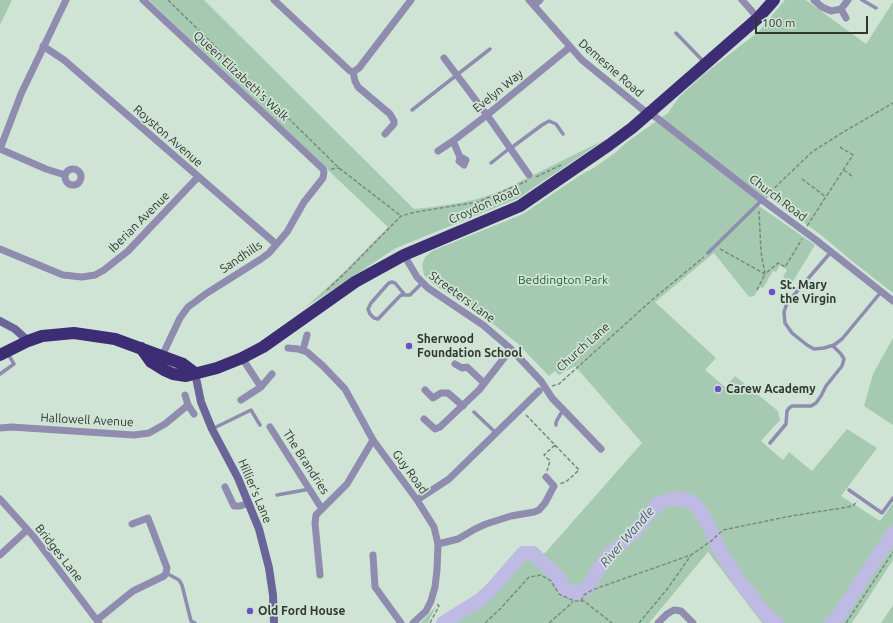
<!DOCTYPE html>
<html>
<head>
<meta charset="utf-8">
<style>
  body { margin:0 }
  #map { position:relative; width:893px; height:623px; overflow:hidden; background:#d0e4d5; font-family:Ubuntu,sans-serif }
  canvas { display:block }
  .scale { position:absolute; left:755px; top:16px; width:113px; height:18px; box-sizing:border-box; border:2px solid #2f3731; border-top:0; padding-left:5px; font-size:12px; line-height:14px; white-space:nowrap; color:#2f3731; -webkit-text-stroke:3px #d0e4d5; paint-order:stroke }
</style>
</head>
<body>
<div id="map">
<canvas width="893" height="623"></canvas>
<div class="scale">100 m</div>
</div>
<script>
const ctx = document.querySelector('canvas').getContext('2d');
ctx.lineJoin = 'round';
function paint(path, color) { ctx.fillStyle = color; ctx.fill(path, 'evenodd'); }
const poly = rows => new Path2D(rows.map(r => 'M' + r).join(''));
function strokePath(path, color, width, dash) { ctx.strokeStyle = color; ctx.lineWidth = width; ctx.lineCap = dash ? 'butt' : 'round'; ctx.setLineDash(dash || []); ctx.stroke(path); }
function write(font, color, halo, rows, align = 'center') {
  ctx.font = font + ' Ubuntu,sans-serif'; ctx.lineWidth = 3.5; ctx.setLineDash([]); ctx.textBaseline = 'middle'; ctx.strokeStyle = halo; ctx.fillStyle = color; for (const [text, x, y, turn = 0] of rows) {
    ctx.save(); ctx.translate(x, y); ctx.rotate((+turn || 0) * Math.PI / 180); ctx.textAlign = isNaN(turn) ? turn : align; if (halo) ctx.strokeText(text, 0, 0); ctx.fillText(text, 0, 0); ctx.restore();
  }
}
paint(poly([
  [0,0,12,0,0,25],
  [149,0,204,0,414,209,433,207,459,203,478,199,501,191,604,140,517,199,396,248,306,307,346,270,388,227],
  [785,0,806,0,866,44,893,2,893,293,852,261,821,235,769,197,759,206,815,245,792,283,783,277,787,270,780,265,776,272,773,271,763,288,760,287,754,296,749,297,714,253,655,302,716,358,705,370,725,387,735,376,778,411,780,420,761,441,783,460,789,452,812,471,847,429,877,448,841,496,880,521,893,503,893,560,852,623,762,623,708,552,649,623,443,623,480,600,491,590,523,553,545,553,642,443,575,366,559,375,555,371,549,376,517,343,487,319,433,284,424,275,422,265,425,257,432,251,523,214,582,174,592,169,615,153,627,142,668,113,679,97,703,75,758,32],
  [893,338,893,425,864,406,873,374],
  [893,605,893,623,881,623],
  [436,606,428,623,420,623,430,613]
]), '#a6cab1');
strokePath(poly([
  [443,623,480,600,491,590,523,553,533,553,559,578,564,589,576,593,586,589,609,554,634,533,658,503,676,498,687,500,695,504,706,520,720,551,743,586,768,617,777,623],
  [831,623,835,621,893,533]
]), '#bebae3', 14);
strokePath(poly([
  [168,0,339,168,401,216],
  [331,169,339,168],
  [844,170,853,177],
  [536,177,563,164],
  [802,179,826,197],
  [766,196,812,152,840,134,893,103],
  [807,226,853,155,840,147],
  [720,249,765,274,778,263,785,267,802,239],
  [327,290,347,271,401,216,416,212,478,202,527,181],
  [757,290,765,274,761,252,759,211],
  [552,386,559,384,653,299,704,257],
  [526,415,555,445,544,455,550,461,547,471],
  [555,445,579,470,567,481,560,484],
  [581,601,584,595,592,590,691,555,710,542,723,530,791,516,848,507,854,505,857,501],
  [430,623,439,606,437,604],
  [485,623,501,608,529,577,541,575,551,581,559,594,574,601,584,601,612,623],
  [549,623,573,602],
  [639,623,668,588,691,555],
  [846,623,893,552]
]), '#7c897f', 1.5, [4, 2]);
strokePath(poly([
  [862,0,876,8],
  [676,33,704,62],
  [412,110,490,49],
  [511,148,542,125,549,121,556,124,563,134],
  [491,163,510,148],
  [831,252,787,303,784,312,785,323,792,333,807,345,814,349,824,348,834,345,842,339,881,292],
  [708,253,762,200],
  [405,295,395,283,392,282,389,283,386,286,371,303,368,309,370,314,374,318,378,319,398,298,401,295,410,295,422,283],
  [0,374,14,364,8,354],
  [474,412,496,433],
  [556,425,556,422,563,410],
  [212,429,251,410,260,425],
  [770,443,786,424,787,411,789,408,792,406,811,406,816,403,821,396,826,386,842,366,844,359,841,354,833,346],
  [849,490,882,513,893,498],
  [277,495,310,489],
  [166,573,179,580,182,585,191,621,195,623]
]), '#8f8cb0', 3.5);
strokePath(poly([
  [143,0,323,169,324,172,323,178,304,202,287,232,269,253,261,259,207,293,188,307,180,318,162,356],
  [274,0,350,71,353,72],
  [529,0,582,60,642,109,657,118,762,200,816,240,893,301],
  [742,0,758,18],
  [814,0,822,7,831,11,841,9,846,18],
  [534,5,540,0],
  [841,9,848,0],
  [43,46,64,60,276,244],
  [444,58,487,115,529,175],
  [353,72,359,68,411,0],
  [353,72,355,81,358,87,390,114,394,121,394,124,385,134],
  [453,141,460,157,459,161,464,165,466,160,460,157],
  [0,149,21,94,66,0],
  [0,149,46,169,65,175],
  [438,151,453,141,487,115,570,47],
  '65 177a8 8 0 1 1 16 0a8 8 0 1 1-16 0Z',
  [0,249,63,275,82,277,95,275,104,270,128,251,198,177],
  [404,255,417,277,428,288,483,325,511,349,541,381,552,398,601,449],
  [288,348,298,349,307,352,323,366,345,389,373,440,417,500,434,527,438,544,437,570,435,587,431,601,426,611,413,623],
  [303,350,307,335],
  [242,358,261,387],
  [455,364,462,368,467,367,484,383],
  [425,390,433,398,441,393,448,393,463,406],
  [185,395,188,405,194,414],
  [241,400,261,387,272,374],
  [424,419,435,429,440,427,479,390,511,349],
  [270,427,322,509],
  [0,428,11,427,134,435,149,433,165,424,188,405],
  [225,487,233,504,234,506,240,506,249,503],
  [0,499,34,537,99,623],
  [417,500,449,479,539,391],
  [438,544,458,539,475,529,486,524,511,516,534,512,539,510,545,503,554,486,546,477],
  [0,555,27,530],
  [373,555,375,587,401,623],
  [320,575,315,523,316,515,347,484,373,440],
  [97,620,133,591,164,576,166,573,167,568,148,518,132,524],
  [658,623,667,614,674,610,681,611,693,623]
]), '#8f8cb0', 7);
strokePath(poly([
  [0,321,15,329,28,341],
  [195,373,201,402,212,429,238,478,259,529,269,568,273,595,274,623]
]), '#6b6498', 8);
strokePath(poly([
  [141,348,151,362,164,370,173,374,186,376,217,368,242,358,263,347,355,282,404,255,520,206,609,145,632,128,758,18,774,0],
  [0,355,28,341,42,336,74,333,115,339,183,364,195,373]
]), '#3d2d75', 12);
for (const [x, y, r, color] of [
  [772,292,4,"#6c50ca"],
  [409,346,4,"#6c50ca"],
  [718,389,4,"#6c50ca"],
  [250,611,4,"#6c50ca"]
]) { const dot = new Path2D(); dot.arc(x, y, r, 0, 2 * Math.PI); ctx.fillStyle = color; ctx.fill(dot); strokePath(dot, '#d0e4d5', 1.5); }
write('12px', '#2f3731', '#d0e4d5', [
  ["Demesne Road",611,68,41],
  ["Queen Elizabeth's Walk",241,76,43],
  ["Evelyn Way",498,91,-39],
  ["Royston Avenue",168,136,41],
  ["Church Road",778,198,37],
  ["Croydon Road",484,205,-24],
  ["Iberian Avenue",139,222,-45],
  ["Sandhills",241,257,-34],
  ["Streeters Lane",462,297,36],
  ["Church Lane",583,347,-42],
  ["Hallowell Avenue",87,420,3],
  ["The Brandries",306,462,57],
  ["Guy Road",410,472,54],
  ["Hillier's Lane",255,491,67],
  ["Bridges Lane",59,553,52]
]);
write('12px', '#1f5d39', '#d0e4d5', [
  ["Beddington Park",563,280]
]);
write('bold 12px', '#2f3731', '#d0e4d5', [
  ["St. Mary",780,285],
  ["the Virgin",780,299],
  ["Sherwood",417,339],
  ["Foundation School",417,353],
  ["Carew Academy",726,389],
  ["Old Ford House",258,611]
], 'left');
write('italic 13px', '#564e85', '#d0e4d5', [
  ["River Wandle",627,537,-49]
]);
</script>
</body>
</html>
